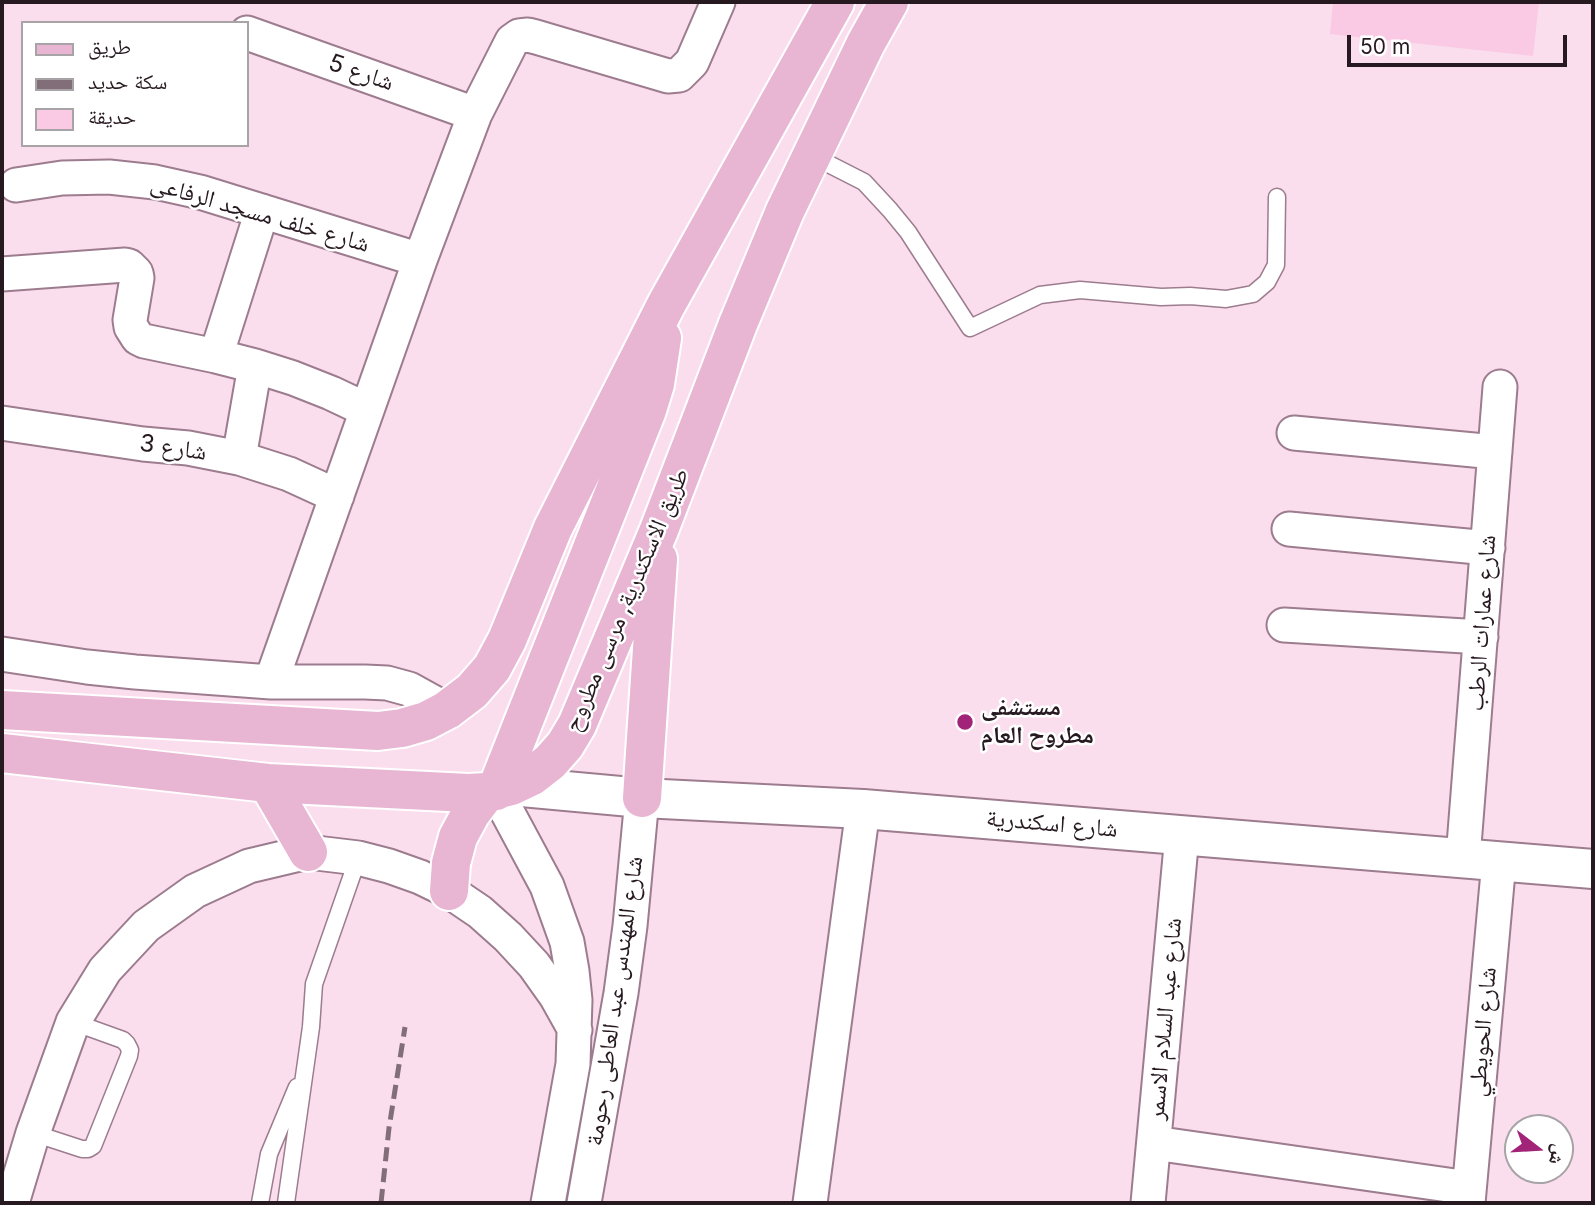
<!DOCTYPE html>
<html>
<head>
<meta charset="utf-8">
<style>
  body { margin:0 }
  #map { position:relative; width:1595px; height:1205px; overflow:hidden; background:#fbdeee; font-family:Inter,"Noto Naskh Arabic",sans-serif }
  canvas { display:block }
  .frame { position:absolute; inset:0; border:4px solid #261920; pointer-events:none }
  .legend { position:absolute; left:21px; top:21px; width:228px; height:126px; box-sizing:border-box; background:#fff; border:2px solid #a8a3a6; margin:0; padding:9px 12px; list-style:none; font-size:21px; color:#261920 }
  .legend li { display:flex; align-items:center; gap:14px; height:35px }
  .legend b { width:35px; border:2px solid #a8a3a6 }
  .north { position:absolute; left:1504px; top:1114px; width:70px; height:70px; box-sizing:border-box; background:#fff; border:2px solid #a8a3a6; border-radius:50%; rotate:107deg; font-size:19px; font-weight:700; line-height:28px; text-align:center; color:#261920 }
  .north::after { content:''; display:block; margin:auto; width:24px; height:32px; background:#a12479; clip-path:polygon(50% 0,100% 100%,50% 72%,0 100%) }
  .scale { position:absolute; left:1347px; top:35px; width:220px; height:32px; box-sizing:border-box; border:4px solid #261920; border-top:0; padding-left:9px; font-size:21px; line-height:24px; white-space:nowrap; color:#261920; -webkit-text-stroke:5px #fff; paint-order:stroke }
</style>
</head>
<body>
<div id="map">
<canvas width="1595" height="1205"></canvas>
<div class="frame"></div>
<ul class="legend">
<li><b style="height:9px;background:#e8b5d3"></b>طريق</li>
<li><b style="height:9px;background:#826e79"></b>سكة حديد</li>
<li><b style="height:19px;background:#fac9e4"></b>حديقة</li>
</ul>
<div class="north">ش</div>
<div class="scale">50 m</div>
</div>
<script>
const ctx = document.querySelector('canvas').getContext('2d');
ctx.lineJoin = 'round';
function paint(path, color) { ctx.fillStyle = color; ctx.fill(path, 'evenodd'); }
const poly = rows => new Path2D(rows.map(r => 'M' + r).join(''));
function strokePath(path, color, width, dash) { ctx.strokeStyle = color; ctx.lineWidth = width; ctx.lineCap = dash ? 'butt' : 'round'; ctx.setLineDash(dash || []); ctx.stroke(path); }
function write(font, color, halo, rows, align = 'center') {
  ctx.font = font + ' Inter,"Noto Naskh Arabic",sans-serif'; ctx.lineWidth = 5; ctx.setLineDash([]); ctx.textBaseline = 'middle'; ctx.strokeStyle = halo; ctx.fillStyle = color; for (const [text, x, y, turn = 0] of rows) {
    ctx.save(); ctx.translate(x, y); ctx.rotate((+turn || 0) * Math.PI / 180); ctx.textAlign = isNaN(turn) ? turn : align; if (halo) ctx.strokeText(text, 0, 0); ctx.fillText(text, 0, 0); ctx.restore();
  }
}
paint(poly([
  [1333,2,1539,2,1533,56,1330,34]
]), '#fac9e4');
const service = poly([
  [811,155,864,182,890,210,908,232,970,328,1040,295,1080,290,1161,297,1190,296,1226,299,1253,294,1267,282,1276,265,1277,197],
  [33,1133,82,1149,88,1149,93,1146,129,1056,130,1050,127,1044,123,1040,73,1022],
  [260,1203,269,1154,297,1087],
  [286,1203,311,1027,314,984,358,858]
]);
const minor = poly([
  [247,33,475,114],
  [16,185,62,178,109,177,155,182,200,192,420,260],
  [2,274,125,265,129,266,136,273,137,278,130,320,131,327,138,338,144,341,216,356,255,366,293,378,331,393,367,410],
  [216,356,262,211],
  [2,423,143,444,188,448,239,458,289,474,337,496],
  [1294,433,1495,452],
  [239,458,255,366],
  [1289,529,1488,548],
  [1284,625,1481,637],
  [2,654,87,667,135,672,271,682,365,682,387,683,409,689,447,710],
  [271,682,420,260,475,114,512,41,519,36,528,35,536,37,668,76,679,75,692,62,718,2],
  [496,791,547,886,567,942,572,971,575,1000,573,1064,548,1203],
  [1463,858,1500,387],
  [1154,1143,1469,1188],
  [12,1203,33,1133,73,1022,105,970,146,926,195,891,249,866,308,852,358,858,389,866,420,877,449,891,480,912,508,937,534,965,556,996,575,1030],
  [584,1203,621,993,630,926,642,798],
  [810,1203,863,809],
  [1148,1203,1182,835],
  [1468,1203,1499,861]
]);
const tertiary = poly([
  [511,786,642,798,863,809,1593,869]
]);
const primary = poly([
  [2,710,378,731,402,728,426,721,447,710,472,691,492,668,507,640,553,528,666,305,835,2],
  [2,753,268,783,468,793,487,792,511,786,532,776,550,762,565,745,577,725,659,530,738,324,785,211,866,43,889,2],
  [268,783,308,852],
  [496,791,647,410,655,384,662,338],
  [642,798,658,559],
  [449,891,451,863,458,837,471,813,487,792]
]);
strokePath(service, '#9c7c8e', 19);
strokePath(minor, '#9c7c8e', 37);
strokePath(tertiary, '#9c7c8e', 42);
strokePath(primary, '#fff', 42);
strokePath(service, '#fff', 16);
strokePath(minor, '#fff', 33);
strokePath(tertiary, '#fff', 38);
strokePath(primary, '#e8b5d3', 38);
strokePath(poly([
  [381,1203,389,1128,405,1027]
]), '#826e79', 5, [14, 7]);
for (const [x, y, r, color] of [
  [965,722,9,"#a12479"]
]) { const dot = new Path2D(); dot.arc(x, y, r, 0, 2 * Math.PI); ctx.fillStyle = color; ctx.fill(dot); strokePath(dot, '#fff', 2.5); }
write('24px', '#261920', '#fff', [
  ["شارع 5",361,73,19],
  ["شارع خلف مسجد الرفاعى",260,214,16],
  ["شارع 3",173,448,8],
  ["طريق الاسكندرية, مرسى مطروح",627,600,-67],
  ["شارع عمارات الرطب",1482,623,-86],
  ["شارع اسكندرية",1052,824,5],
  ["شارع المهندس عبد العاطى رحومة",615,1001,-82],
  ["شارع عبد السلام الاسمر",1165,1019,-85],
  ["شارع الحويطي",1483,1032,-85]
]);
write('bold 24px', '#261920', '#fff', [
  ["مستشفى",981,708],
  ["مطروح العام",981,736]
], 'left');
</script>
</body>
</html>
